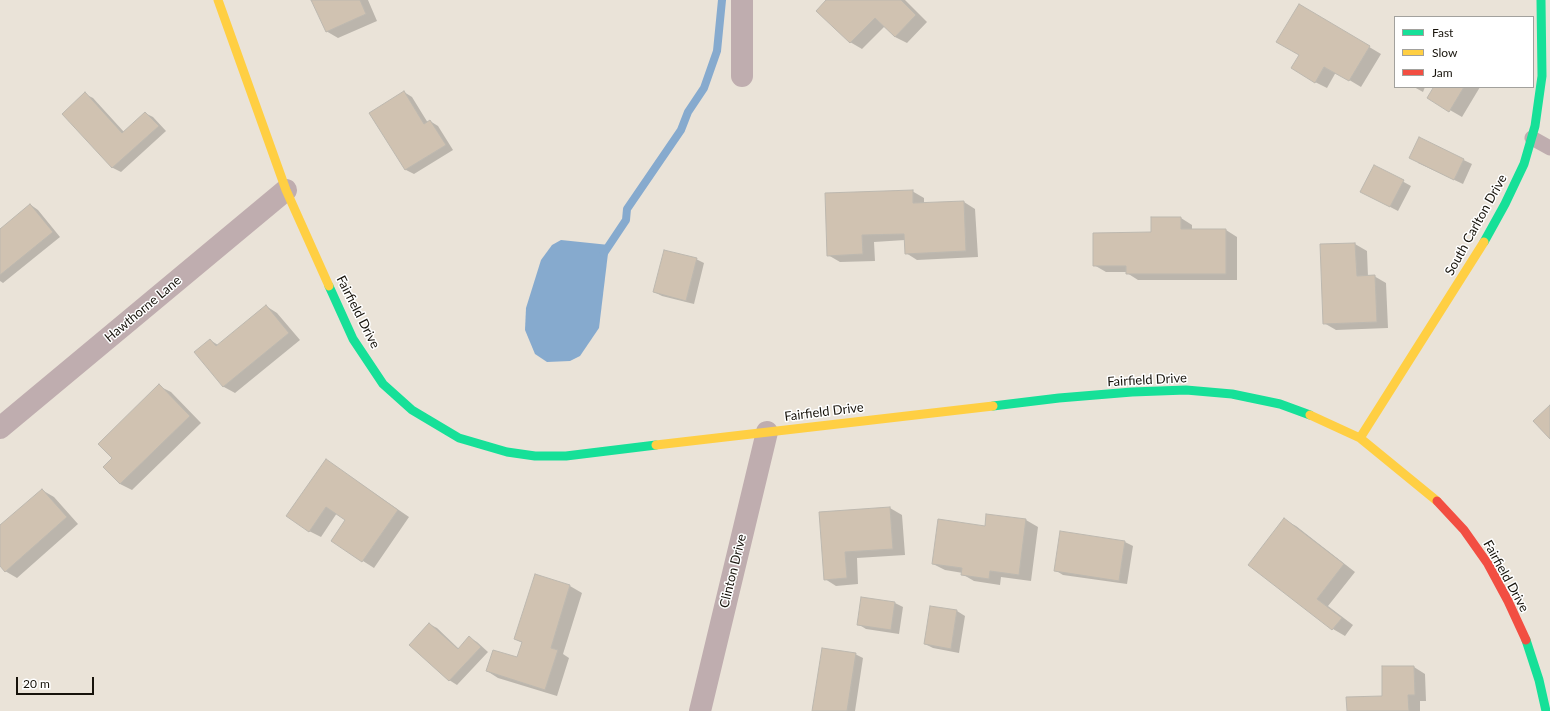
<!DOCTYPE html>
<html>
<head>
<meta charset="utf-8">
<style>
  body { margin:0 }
  #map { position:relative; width:1550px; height:711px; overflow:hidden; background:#eae3d8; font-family:Lato,sans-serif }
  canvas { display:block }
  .legend { position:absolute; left:1394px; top:16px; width:140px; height:72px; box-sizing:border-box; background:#fff; border:1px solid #a2a19d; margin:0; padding:5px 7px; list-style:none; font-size:12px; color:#17130b }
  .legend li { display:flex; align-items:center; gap:8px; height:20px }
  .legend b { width:20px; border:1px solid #a2a19d }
  .scale { position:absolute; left:16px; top:677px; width:78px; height:18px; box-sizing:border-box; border:2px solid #17130b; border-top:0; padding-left:5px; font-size:12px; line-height:14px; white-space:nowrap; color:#17130b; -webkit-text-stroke:3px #fff; paint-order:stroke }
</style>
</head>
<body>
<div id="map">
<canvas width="1550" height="711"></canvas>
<ul class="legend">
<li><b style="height:5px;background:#16e098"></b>Fast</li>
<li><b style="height:5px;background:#ffcf43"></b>Slow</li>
<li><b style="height:5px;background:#f24e42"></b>Jam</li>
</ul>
<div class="scale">20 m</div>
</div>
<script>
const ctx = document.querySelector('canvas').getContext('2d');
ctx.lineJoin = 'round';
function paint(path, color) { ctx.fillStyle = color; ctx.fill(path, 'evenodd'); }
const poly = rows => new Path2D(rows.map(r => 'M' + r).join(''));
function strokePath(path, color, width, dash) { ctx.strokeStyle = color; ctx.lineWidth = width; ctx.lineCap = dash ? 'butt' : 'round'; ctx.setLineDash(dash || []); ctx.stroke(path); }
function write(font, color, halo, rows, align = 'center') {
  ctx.font = font + ' Lato,sans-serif'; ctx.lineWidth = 3; ctx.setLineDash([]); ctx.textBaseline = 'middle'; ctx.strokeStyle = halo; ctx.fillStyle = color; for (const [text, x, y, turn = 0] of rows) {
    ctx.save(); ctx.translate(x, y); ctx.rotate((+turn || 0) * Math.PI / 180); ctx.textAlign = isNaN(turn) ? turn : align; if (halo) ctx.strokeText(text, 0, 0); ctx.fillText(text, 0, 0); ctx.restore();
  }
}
paint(poly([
  [561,240,609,245,599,328,580,356,570,361,547,362,535,354,525,330,526,308,541,260,552,245]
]), '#86aace');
paint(poly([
  [312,0,368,0,377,21,338,38,326,31],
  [828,0,905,0,927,22,907,43,895,37,885,26,862,49,850,42],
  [1299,5,1381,54,1361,87,1336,72,1327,88,1315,82,1300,55],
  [1414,87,1425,87,1423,92],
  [1433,87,1480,87,1462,117,1429,98,1435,88],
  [404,92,412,97,428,123,430,121,438,126,453,150,414,174,406,170,370,113],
  [85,94,93,98,124,132,145,113,153,117,166,131,121,172,113,168,63,114],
  [1420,139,1472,164,1463,184,1418,163],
  [1375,166,1411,186,1398,211,1369,196],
  [912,191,924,198,924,204,964,202,975,209,978,257,917,260,906,253,905,240,874,242,875,261,840,262,828,255],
  [31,205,38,210,60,237,3,283,0,281,0,230],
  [1181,218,1192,225,1192,230,1226,230,1237,237,1237,280,1138,280,1127,273,1127,272,1106,272,1094,265],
  [1355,244,1367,251,1368,277,1374,276,1386,283,1388,328,1336,330,1324,323,1321,245],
  [696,259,704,263,694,304,662,296,654,292],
  [266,306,277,313,300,340,235,393,224,387,195,352,210,340,218,345],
  [159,386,171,392,201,423,132,490,120,484,114,458],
  [326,460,409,517,374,568,363,561,347,520,337,513,321,537,309,531],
  [42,490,54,497,78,524,17,578,5,571,0,565,0,527],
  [890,508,902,515,905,555,857,558,858,584,836,586,825,579,820,512],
  [987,515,1026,520,1038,527,1031,581,1001,577,1000,585,974,581,962,574,963,573,945,570,933,564,985,527],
  [1284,520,1296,526,1355,572,1328,606,1353,625,1345,636,1333,629,1250,565],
  [1061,532,1125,542,1133,546,1127,584,1063,575,1055,570],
  [535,575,570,586,582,593,563,654,569,658,557,696,498,678,487,671,518,658,523,643,515,639],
  [895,603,903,607,899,634,866,629,858,624],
  [931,607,957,611,965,616,959,653,933,648,925,644],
  [429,624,437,628,459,649,470,638,477,642,488,652,457,685,449,680],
  [855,654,863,658,855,711,813,711],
  [1414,667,1425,674,1426,701,1420,701,1420,711,1348,711,1383,697]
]), '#0003');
strokePath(poly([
  [604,253,626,220,627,209,681,130,688,112,704,88,717,51,722,0]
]), '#86aace', 8);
const building = poly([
  [311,0,360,0,366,14,326,32,311,0],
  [826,0,901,0,916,15,895,37,875,18,850,43,816,11,826,0],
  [1299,4,1370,46,1349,81,1324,67,1315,83,1291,68,1299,55,1276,42,1299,4],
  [1431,87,1464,87,1449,112,1427,98,1433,88,1431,87],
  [404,91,424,124,430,120,446,145,405,170,369,113,404,91],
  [85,92,122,133,145,112,159,126,112,168,62,114,85,92],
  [1419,137,1464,159,1454,180,1409,158,1419,137],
  [1374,165,1404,180,1390,207,1360,192,1374,165],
  [913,190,913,203,964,201,966,251,905,254,904,234,862,235,863,254,827,256,825,193,913,190],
  [30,204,53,232,0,275,0,229,30,204],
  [1151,217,1181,217,1181,229,1226,229,1226,274,1126,274,1126,266,1093,266,1093,233,1151,232,1151,217],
  [1355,243,1357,276,1375,275,1377,322,1323,324,1320,244,1355,243],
  [664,250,697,258,686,301,653,292,664,250],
  [266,305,289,333,223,387,194,352,210,339,216,346,266,305],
  [159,384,190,416,120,484,103,467,112,458,98,444,159,384],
  [1550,405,1550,439,1533,421,1550,405],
  [326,459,398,510,362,562,331,541,345,520,326,507,309,532,286,516,326,459],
  [42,489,67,517,5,572,0,566,0,525,42,489],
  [890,507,893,549,845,552,847,578,824,580,819,512,890,507],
  [986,514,1026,519,1019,575,990,571,989,579,961,575,962,568,932,564,938,519,985,526,986,514],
  [1284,518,1344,564,1317,599,1342,618,1332,630,1248,565,1284,518],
  [1060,531,1125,541,1119,581,1054,571,1060,531],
  [535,574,570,585,551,648,558,650,545,690,486,671,493,650,517,657,522,642,514,639,535,574],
  [861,597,895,602,891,630,857,625,861,597],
  [930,606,957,610,951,649,924,644,930,606],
  [429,623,458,649,469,636,481,647,449,681,409,645,429,623],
  [822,648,856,653,847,711,812,711,822,648],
  [1382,666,1414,666,1415,695,1408,695,1409,711,1347,711,1346,697,1382,696,1382,666]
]);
paint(building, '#d0c2b1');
strokePath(building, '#bdb8af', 1);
strokePath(poly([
  [1532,138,1550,148]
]), '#bfadaf', 15);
strokePath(poly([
  [742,76,742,0],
  [0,428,286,190],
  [700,711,767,432]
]), '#bfadaf', 22);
strokePath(poly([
  [1484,242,1505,204,1524,164,1535,126,1542,76,1541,0],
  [329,286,353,339,383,384,412,410,459,438,507,452,535,456,566,456,656,445],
  [993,406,1059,398,1132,392,1186,390,1232,394,1280,404,1310,415],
  [1526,640,1539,680,1546,711]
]), '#16e098', 9);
strokePath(poly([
  [218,0,286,190,329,286],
  [1310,415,1360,438,1437,501],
  [1360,438,1484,242],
  [656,445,993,406]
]), '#ffcf43', 9);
strokePath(poly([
  [1437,501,1464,530,1488,564,1508,601,1526,640]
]), '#f24e42', 9);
write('13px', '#17130b', '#fff', [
  ["South Carlton Drive",1476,225,-61],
  ["Hawthorne Lane",143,309,-40],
  ["Fairfield Drive",358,312,63],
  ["Fairfield Drive",1147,380,-3],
  ["Fairfield Drive",824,412,-7],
  ["Clinton Drive",733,571,-76],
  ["Fairfield Drive",1506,576,61]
]);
</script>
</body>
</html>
